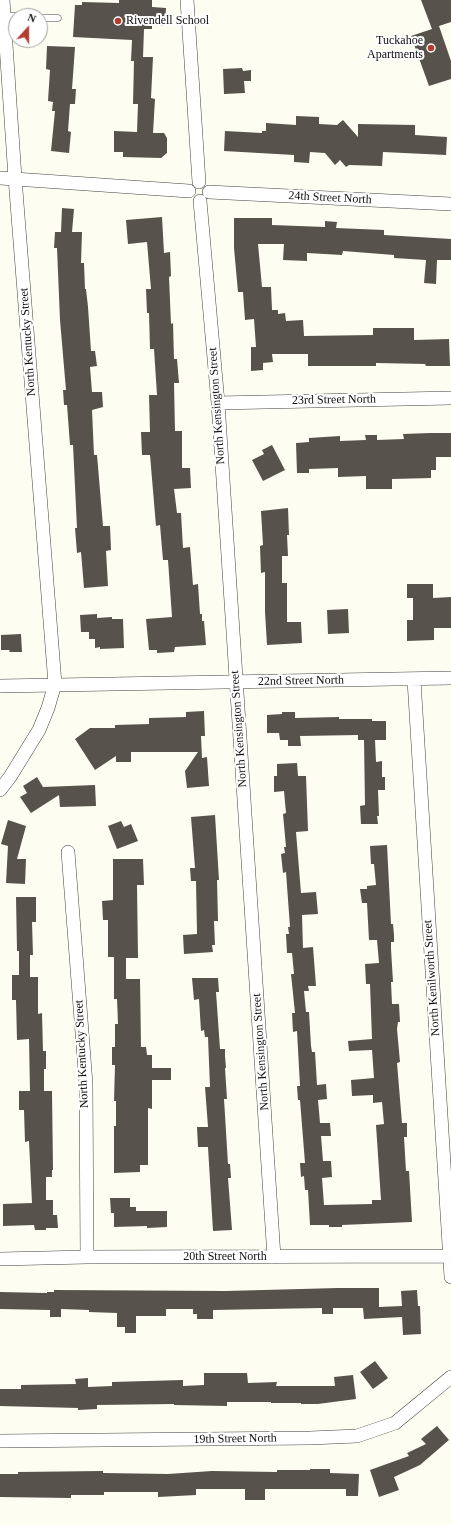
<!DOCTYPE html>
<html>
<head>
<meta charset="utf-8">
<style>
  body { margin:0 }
  #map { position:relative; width:451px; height:1525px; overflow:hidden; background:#fefdf2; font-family:Georgia,serif }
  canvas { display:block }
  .north { position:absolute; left:8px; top:8px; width:40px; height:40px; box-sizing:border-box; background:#fff; border:1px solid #9f9f9f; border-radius:50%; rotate:21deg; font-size:11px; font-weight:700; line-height:16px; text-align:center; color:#0f0f0f }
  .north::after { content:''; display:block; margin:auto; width:14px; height:18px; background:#b43d32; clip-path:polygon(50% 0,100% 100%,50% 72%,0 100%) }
</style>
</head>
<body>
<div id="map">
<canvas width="451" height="1525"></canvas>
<div class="north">N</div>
</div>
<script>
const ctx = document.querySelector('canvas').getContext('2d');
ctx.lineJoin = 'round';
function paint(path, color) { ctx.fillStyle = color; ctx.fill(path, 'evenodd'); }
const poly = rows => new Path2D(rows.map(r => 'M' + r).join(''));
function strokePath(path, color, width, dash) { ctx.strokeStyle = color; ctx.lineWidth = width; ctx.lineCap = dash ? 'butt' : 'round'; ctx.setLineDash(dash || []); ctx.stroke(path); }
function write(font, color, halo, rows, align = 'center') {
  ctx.font = font + ' Georgia,serif'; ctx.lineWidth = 4; ctx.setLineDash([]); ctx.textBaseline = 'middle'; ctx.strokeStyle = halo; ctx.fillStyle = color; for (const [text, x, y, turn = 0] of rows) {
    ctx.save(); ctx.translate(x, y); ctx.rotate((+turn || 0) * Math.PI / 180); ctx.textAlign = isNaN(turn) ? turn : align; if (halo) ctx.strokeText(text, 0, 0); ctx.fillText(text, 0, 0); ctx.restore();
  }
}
paint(poly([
  [119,0,152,0,152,7,166,8,165,26,152,25,152,29,144,29,143,57,153,57,151,98,155,99,153,133,164,133,167,138,167,153,161,158,123,157,123,152,114,152,114,131,137,132,138,104,133,104,134,61,131,61,132,40,73,37,75,5,82,5,82,2,119,3],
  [421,0,451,0,451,22,436,27,439,26,451,61,451,79,429,86,411,36,432,29],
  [47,46,75,47,72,89,76,89,75,104,70,104,68,131,71,132,69,153,51,151,55,111,52,111,53,102,48,101,50,70,46,69],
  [242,68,243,71,251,70,251,81,244,81,245,93,224,94,223,69],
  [296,116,319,117,319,124,337,125,343,120,358,137,358,124,415,125,415,135,447,137,446,155,383,152,382,166,349,165,346,167,340,160,335,165,325,153,310,152,309,163,294,162,294,155,224,151,225,131,262,133,262,131,266,131,266,123,296,125],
  [62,208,74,209,72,232,82,232,81,263,84,263,85,289,86,289,88,307,91,351,95,351,97,366,90,367,92,392,102,392,103,407,92,410,94,455,97,455,103,526,110,526,111,550,106,551,108,586,84,588,81,552,77,553,75,528,77,528,73,445,70,445,67,405,64,405,63,390,66,390,60,320,57,248,54,248,55,232,61,232],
  [162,217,164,253,170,252,171,276,169,277,171,324,173,323,174,359,177,359,179,383,174,383,175,431,182,431,182,468,190,468,191,488,174,489,177,513,181,513,183,548,190,547,193,585,198,584,200,614,202,614,202,621,204,621,206,645,175,647,174,652,157,653,157,650,149,650,146,619,172,617,168,560,163,560,160,525,156,526,150,455,142,455,141,432,150,432,149,395,157,395,154,349,150,349,149,313,147,313,146,289,151,289,147,242,128,244,126,220],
  [234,218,272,218,272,225,325,227,325,221,337,222,336,228,384,230,384,235,451,239,451,260,437,260,436,284,424,283,426,260,394,258,394,255,343,251,342,255,307,253,307,261,283,260,284,244,258,244,262,287,271,287,272,310,278,310,278,314,285,313,286,321,303,320,304,336,373,335,373,328,414,328,414,340,449,339,450,366,426,366,425,364,376,363,376,366,308,366,308,354,272,354,273,362,263,363,263,370,251,371,251,347,256,347,254,319,245,320,243,292,238,292,234,248],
  [430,433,451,433,451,457,436,457,436,470,431,470,431,478,392,479,392,489,366,489,366,476,338,477,338,468,309,469,309,473,297,473,296,443,309,442,309,438,340,436,340,441,366,440,365,435,377,435,377,440,404,439,403,434],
  [272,445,285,470,263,481,252,460,264,454,262,450],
  [288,508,289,535,287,535,288,556,282,556,282,583,287,583,287,622,301,622,302,643,267,645,265,612,265,572,261,573,260,546,263,545,261,511],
  [407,584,433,584,433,598,451,597,451,628,434,628,434,640,407,641,407,620,413,620,413,598,407,598],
  [348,609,349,633,328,634,327,610],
  [97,614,97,618,112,617,112,619,123,619,124,648,100,649,100,647,95,648,95,639,89,639,89,632,81,632,80,615],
  [21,634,22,652,9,652,10,650,1,650,1,635],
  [204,711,205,736,201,736,202,758,207,757,209,786,187,788,185,771,198,752,131,752,131,762,116,762,116,756,95,770,75,739,90,728,115,728,115,725,149,724,149,718,186,717,186,712],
  [282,712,295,712,295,718,339,717,339,719,372,719,372,721,386,721,386,740,375,740,376,762,382,761,382,777,385,777,385,790,378,790,379,816,377,816,378,824,361,824,360,806,365,805,364,740,358,740,358,735,300,736,301,746,288,746,288,740,280,740,279,733,267,733,267,715,282,714],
  [297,763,298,776,306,776,308,831,296,832,301,893,316,892,318,914,302,915,303,948,313,947,316,986,308,986,309,991,304,991,306,1012,309,1012,311,1046,312,1052,315,1052,317,1085,326,1084,327,1099,318,1100,320,1123,330,1123,331,1136,321,1136,323,1161,331,1161,332,1177,322,1178,324,1205,372,1204,372,1200,381,1200,376,1125,384,1124,382,1102,373,1103,373,1095,352,1096,351,1080,374,1078,372,1050,349,1051,348,1041,372,1039,370,984,366,984,365,964,379,963,377,940,369,940,367,903,362,903,360,889,367,889,367,886,376,885,374,864,371,864,370,846,387,845,391,924,393,924,394,935,394,942,391,942,391,949,393,982,391,982,392,1004,399,1004,400,1022,398,1022,397,1029,400,1062,397,1063,402,1123,407,1123,407,1137,404,1137,406,1171,409,1171,412,1222,342,1225,342,1227,329,1227,329,1225,310,1225,308,1190,305,1190,304,1176,301,1177,300,1163,305,1163,300,1100,298,1100,297,1086,300,1086,297,1031,293,1032,292,1013,295,1013,291,974,294,974,292,953,287,953,286,934,289,934,288,927,290,927,286,872,283,873,281,854,285,853,284,847,286,847,283,814,286,813,284,791,274,792,274,776,277,776,277,764],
  [37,777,43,787,95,785,96,806,60,807,59,795,31,813,20,797,27,793,23,786],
  [215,815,219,880,217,880,218,921,214,921,215,945,212,945,213,952,184,954,183,935,197,934,196,881,191,881,190,868,195,868,191,817],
  [8,820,26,826,17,859,26,859,25,884,6,883,8,846,1,844],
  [121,821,124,827,131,824,138,841,117,849,108,826],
  [113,859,143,859,144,885,137,885,138,958,126,958,126,979,140,979,141,1047,146,1047,147,1055,152,1055,152,1068,171,1068,171,1080,152,1080,152,1109,148,1108,148,1165,140,1165,140,1172,114,1173,114,1126,116,1126,116,1101,114,1101,115,1065,112,1065,112,1047,115,1047,115,1024,118,1024,117,999,114,999,114,957,108,957,108,920,103,920,102,901,113,900],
  [16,897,36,897,36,922,32,922,33,955,30,955,30,977,38,977,38,1014,42,1013,43,1051,46,1051,46,1069,44,1069,44,1091,52,1091,53,1170,52,1170,52,1177,46,1177,46,1200,53,1200,53,1215,57,1215,58,1228,46,1228,46,1230,35,1230,34,1225,3,1226,3,1204,32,1203,29,1141,25,1142,24,1110,19,1110,19,1091,30,1091,29,1039,17,1040,16,1000,12,1000,12,975,19,975,19,951,17,951],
  [192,978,218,978,219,992,216,992,220,1049,225,1049,225,1056,226,1068,225,1068,227,1099,224,1099,228,1164,230,1164,231,1178,228,1178,232,1230,213,1231,208,1147,198,1147,197,1127,208,1127,205,1087,210,1087,208,1037,205,1037,204,1030,201,1031,199,999,194,1000],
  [110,1198,130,1198,130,1207,136,1207,136,1211,167,1211,167,1227,147,1228,147,1226,114,1227,114,1213,111,1213],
  [338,1288,379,1288,379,1307,402,1306,401,1291,417,1290,418,1306,420,1306,421,1334,403,1335,402,1317,364,1319,363,1308,333,1308,333,1314,322,1314,322,1308,213,1310,213,1319,197,1319,197,1314,193,1314,193,1309,166,1309,166,1316,136,1316,136,1333,125,1333,125,1327,117,1327,117,1313,89,1312,89,1310,61,1309,61,1317,50,1317,50,1310,0,1309,0,1292,47,1293,47,1292,54,1292,54,1290,226,1291],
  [375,1361,388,1378,373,1389,360,1372],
  [204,1373,247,1373,248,1383,277,1382,276,1386,335,1386,334,1377,353,1375,356,1399,318,1404,301,1404,301,1403,271,1403,271,1402,227,1402,227,1406,174,1405,174,1404,97,1405,97,1409,78,1410,78,1408,0,1406,0,1389,21,1389,21,1385,76,1384,75,1379,88,1378,88,1387,112,1386,112,1382,183,1380,183,1386,204,1385],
  [437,1426,449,1440,420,1465,394,1477,399,1490,379,1497,370,1470,409,1456,407,1453,426,1444,421,1439],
  [310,1469,330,1469,330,1473,359,1474,358,1496,346,1496,346,1489,265,1489,265,1500,245,1500,245,1489,196,1489,196,1495,158,1497,158,1492,104,1492,104,1495,71,1495,71,1498,0,1497,0,1474,18,1474,18,1472,103,1471,103,1473,168,1474,212,1471,277,1472,277,1470,310,1470]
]), '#57524c');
const service = poly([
  [4,16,16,16],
  [40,18,58,18]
]);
const minor = poly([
  [187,0,199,182],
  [0,178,189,191],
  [209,192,451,204],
  [200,201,218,403,274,1257],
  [218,403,451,398],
  [414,680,451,1277],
  [0,686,451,678],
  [0,790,10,777,39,730,48,708,55,684,15,178,3,0],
  [68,852,86,1084,87,1257],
  [0,1259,87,1257,449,1256],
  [0,1441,310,1438,357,1436,395,1423,451,1377]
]);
strokePath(service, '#424242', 7);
strokePath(minor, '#424242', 14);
strokePath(service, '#fff', 6);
strokePath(minor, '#fff', 13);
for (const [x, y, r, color] of [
  [118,21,4,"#b43d32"],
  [431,48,4,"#b43d32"]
]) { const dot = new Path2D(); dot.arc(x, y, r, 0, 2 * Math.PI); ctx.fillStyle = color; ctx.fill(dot); strokePath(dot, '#fff', 1.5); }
write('12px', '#0f0f0f', '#fff', [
  ["Rivendell School",126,21],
  ["Tuckahoe",423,41,"right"],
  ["Apartments",423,55,"right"]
], 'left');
write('12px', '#0f0f0f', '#fff', [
  ["24th Street North",330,198,3],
  ["North Kentucky Street",28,342,-94],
  ["23rd Street North",334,400,-1],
  ["North Kensington Street",217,406,-94],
  ["22nd Street North",301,681,-1],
  ["North Kensington Street",239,729,-94],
  ["North Kenilworth Street",432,978,-94],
  ["North Kensington Street",261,1052,-94],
  ["North Kentucky Street",82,1054,-93],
  ["20th Street North",225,1257],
  ["19th Street North",235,1439,-1]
]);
</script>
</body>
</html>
